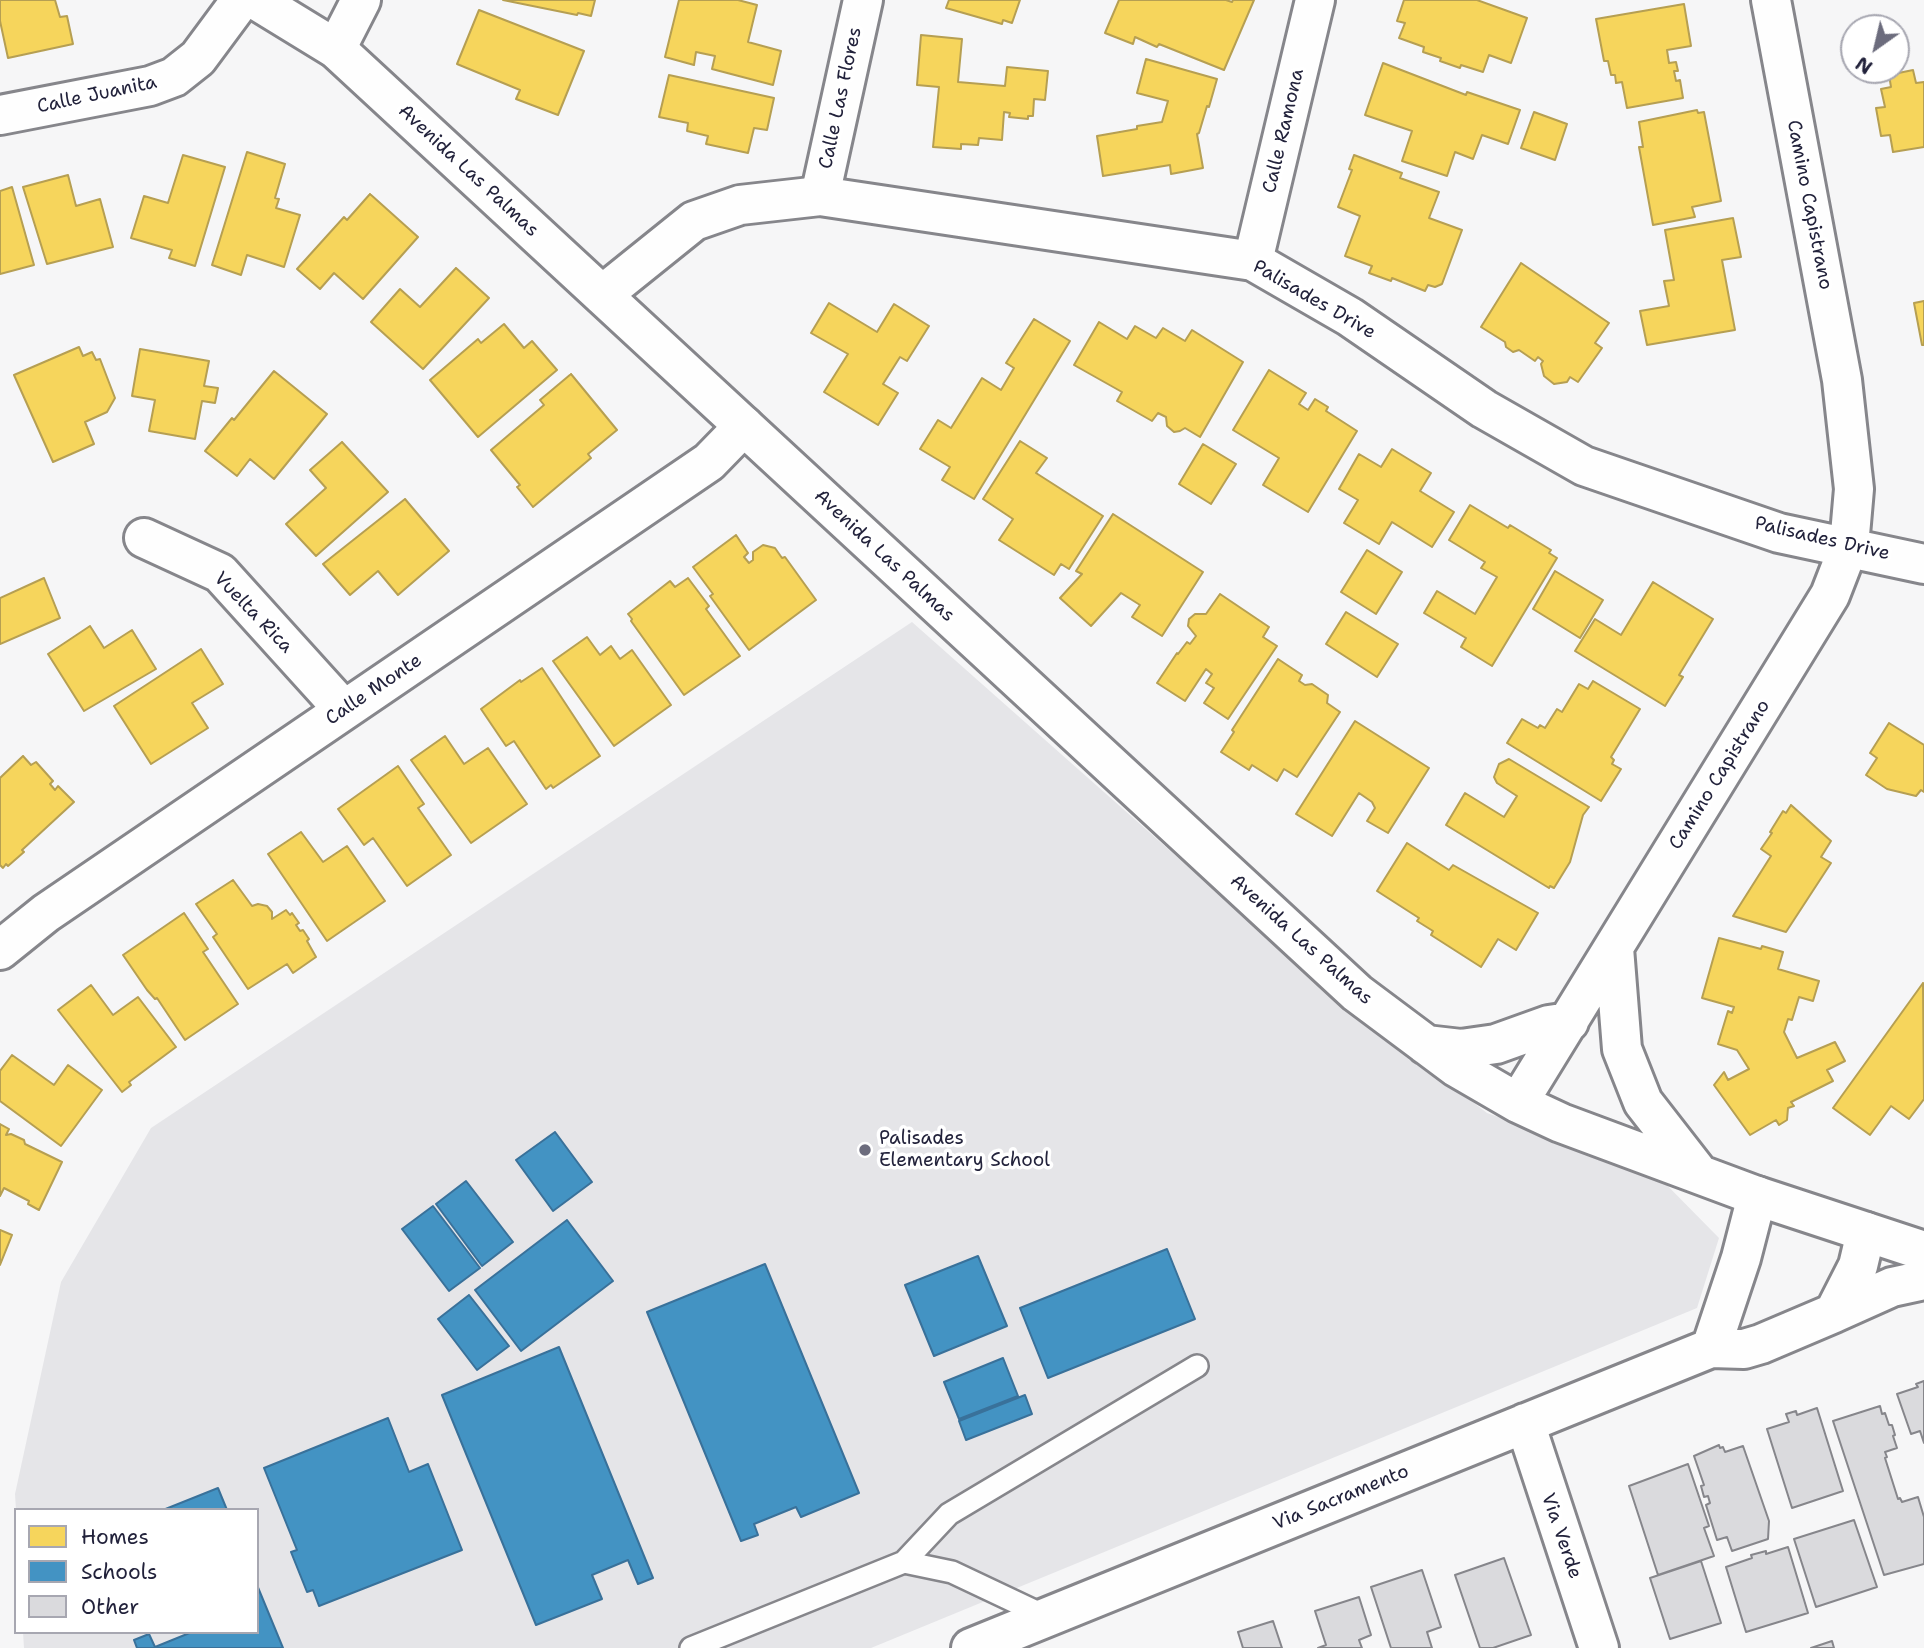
<!DOCTYPE html>
<html>
<head>
<meta charset="utf-8">
<style>
  body { margin:0 }
  #map { position:relative; width:1924px; height:1648px; overflow:hidden; background:#f6f6f7; font-family:"Shantell Sans",sans-serif }
  canvas { display:block }
  .legend { position:absolute; left:14px; top:1508px; width:245px; height:126px; box-sizing:border-box; background:#fff; border:2px solid #a7a7b1; margin:0; padding:9px 12px; list-style:none; font-size:21px; color:#22223b }
  .legend li { display:flex; align-items:center; gap:14px; height:35px }
  .legend b { width:35px; border:2px solid #a7a7b1 }
  .north { position:absolute; left:1840px; top:14px; width:70px; height:70px; box-sizing:border-box; background:#fff; border:2px solid #a7a7b1; border-radius:50%; rotate:214deg; font-size:19px; font-weight:700; line-height:28px; text-align:center; color:#22223b }
  .north::after { content:''; display:block; margin:auto; width:24px; height:32px; background:#6c6c7d; clip-path:polygon(50% 0,100% 100%,50% 72%,0 100%) }
</style>
</head>
<body>
<div id="map">
<canvas width="1924" height="1648"></canvas>
<ul class="legend">
<li><b style="height:19px;background:#f6d55c"></b>Homes</li>
<li><b style="height:19px;background:#4393c3"></b>Schools</li>
<li><b style="height:19px;background:#dadadd"></b>Other</li>
</ul>
<div class="north">N</div>
</div>
<script>
const ctx = document.querySelector('canvas').getContext('2d');
ctx.lineJoin = 'round';
function paint(path, color) { ctx.fillStyle = color; ctx.fill(path, 'evenodd'); }
const poly = rows => new Path2D(rows.map(r => 'M' + r).join(''));
function strokePath(path, color, width, dash) { ctx.strokeStyle = color; ctx.lineWidth = width; ctx.lineCap = dash ? 'butt' : 'round'; ctx.setLineDash(dash || []); ctx.stroke(path); }
function write(font, color, halo, rows, align = 'center') {
  ctx.font = font + ' "Shantell Sans",sans-serif'; ctx.lineWidth = 7; ctx.setLineDash([]); ctx.textBaseline = 'middle'; ctx.strokeStyle = halo; ctx.fillStyle = color; for (const [text, x, y, turn = 0] of rows) {
    ctx.save(); ctx.translate(x, y); ctx.rotate((+turn || 0) * Math.PI / 180); ctx.textAlign = isNaN(turn) ? turn : align; if (halo) ctx.strokeText(text, 0, 0); ctx.fillText(text, 0, 0); ctx.restore();
  }
}
paint(poly([
  [912,622,1324,987,1487,1113,1655,1173,1719,1238,1697,1308,871,1648,24,1648,23,1632,257,1632,257,1510,16,1510,15,1494,61,1282,151,1128]
]), '#e5e5e8');
const homes = poly([
  [0,0,55,0,60,17,67,16,73,44,8,58,0,21,0,0],
  [503,0,595,0,591,16,578,13,577,15,503,0],
  [679,0,738,0,757,5,748,42,781,51,773,85,712,69,715,56,696,52,694,65,665,57,679,0],
  [949,0,1020,0,1012,23,1003,20,1002,24,946,8,949,0],
  [1119,0,1226,0,1232,2,1233,0,1254,0,1224,70,1159,44,1157,47,1135,37,1133,44,1105,33,1119,0],
  [1404,0,1477,0,1527,18,1511,63,1489,55,1483,72,1461,65,1460,68,1440,61,1441,58,1423,52,1424,47,1399,38,1405,23,1397,21,1404,0],
  [1684,4,1691,46,1667,50,1669,63,1676,62,1678,71,1674,71,1676,81,1680,80,1683,98,1627,108,1622,82,1616,83,1615,75,1611,75,1608,61,1604,61,1596,19,1684,4],
  [479,10,584,51,558,115,516,99,520,90,457,64,479,10],
  [921,35,962,39,958,82,1005,86,1007,67,1048,71,1045,100,1034,99,1033,116,1028,116,1028,119,1009,117,1010,113,1004,112,1002,140,979,138,978,145,961,144,961,149,933,147,939,87,917,85,921,35],
  [1146,59,1217,79,1209,107,1207,106,1199,133,1197,134,1203,168,1171,174,1170,165,1103,176,1097,136,1137,129,1137,126,1162,122,1168,101,1137,93,1146,59],
  [1383,63,1466,95,1467,92,1520,110,1508,144,1482,135,1473,159,1455,152,1447,176,1402,161,1412,131,1365,115,1383,63],
  [1913,70,1916,83,1924,82,1924,147,1893,152,1890,135,1881,136,1876,108,1885,107,1881,89,1891,87,1889,75,1913,70],
  [669,75,774,98,767,130,754,128,748,153,706,144,708,136,687,131,688,123,659,117,669,75],
  [1697,110,1698,113,1704,112,1721,201,1692,207,1695,217,1653,225,1639,147,1643,147,1639,122,1697,110],
  [1534,112,1567,124,1555,160,1521,148,1534,112],
  [247,152,285,164,275,198,279,199,276,208,300,215,284,267,247,255,241,275,212,265,247,152],
  [183,155,225,167,195,266,169,258,172,250,131,238,144,196,168,203,183,155],
  [1354,155,1402,173,1400,178,1439,192,1429,218,1462,230,1442,284,1435,287,1428,285,1425,291,1392,278,1391,281,1369,273,1372,266,1345,256,1360,216,1338,207,1352,170,1349,169,1354,155],
  [68,175,76,206,100,199,113,247,47,264,23,187,68,175],
  [12,187,34,265,0,274,0,191,12,187],
  [370,194,418,237,363,299,334,273,320,289,297,269,344,217,347,220,370,194],
  [1733,218,1741,257,1722,260,1735,330,1647,345,1640,311,1669,306,1664,281,1674,280,1665,230,1733,218],
  [1521,263,1609,323,1595,343,1602,348,1578,382,1570,377,1567,382,1554,384,1544,376,1541,364,1543,361,1538,357,1535,361,1519,350,1513,352,1506,347,1505,342,1481,327,1521,263],
  [456,268,489,298,423,369,371,322,400,289,420,307,456,268],
  [1924,301,1924,345,1922,345,1914,303,1924,301],
  [829,303,877,332,894,304,929,326,907,361,900,357,883,384,898,393,878,425,824,392,848,354,811,333,829,303],
  [1034,319,1070,341,974,499,942,480,950,467,920,449,938,420,951,428,982,378,1001,390,1014,368,1006,363,1034,319],
  [1099,322,1127,339,1135,326,1156,338,1163,328,1185,341,1192,330,1243,362,1200,437,1185,428,1180,431,1174,432,1167,426,1166,417,1158,413,1152,421,1117,401,1122,392,1074,365,1099,322],
  [504,324,524,348,532,341,557,370,478,437,430,380,478,339,481,343,504,324],
  [79,347,83,356,92,352,96,360,100,359,115,398,107,412,85,422,94,444,53,462,14,375,79,347],
  [140,349,209,361,204,386,218,388,215,403,202,401,195,439,149,431,155,400,132,396,140,349],
  [1269,370,1306,393,1299,404,1308,410,1315,399,1328,407,1326,411,1357,431,1308,512,1263,485,1279,458,1233,430,1269,370],
  [274,371,327,414,274,479,250,459,237,476,205,451,232,418,234,420,274,371],
  [571,374,617,430,588,454,591,458,533,507,517,487,520,485,491,450,544,405,540,400,571,374],
  [1020,441,1047,458,1036,473,1103,516,1069,569,1061,564,1054,575,999,540,1013,519,983,499,1020,441],
  [342,442,388,492,316,556,286,524,326,488,310,470,342,442],
  [1203,444,1236,464,1211,504,1179,484,1203,444],
  [1392,449,1431,473,1420,491,1454,512,1432,547,1392,522,1379,544,1344,523,1358,500,1339,489,1359,454,1381,467,1392,449],
  [405,499,449,551,398,595,378,571,350,595,323,564,405,499],
  [1470,505,1508,528,1510,525,1551,550,1549,553,1557,558,1492,666,1461,647,1466,638,1424,613,1437,591,1475,614,1497,577,1481,568,1485,562,1449,540,1470,505],
  [1113,514,1203,572,1162,636,1132,617,1140,605,1121,593,1091,626,1060,598,1082,574,1076,571,1113,514],
  [736,535,748,553,744,557,749,563,753,560,753,552,763,545,775,548,782,558,785,557,816,600,749,650,710,596,713,594,693,567,736,535],
  [1367,550,1402,572,1376,614,1341,592,1367,550],
  [1555,571,1603,600,1580,638,1533,609,1555,571],
  [44,578,60,618,0,644,0,598,44,578],
  [688,578,709,606,706,609,740,656,684,695,631,621,632,619,628,614,670,581,675,587,688,578],
  [1653,582,1713,619,1679,675,1683,677,1665,706,1575,651,1595,619,1621,635,1653,582],
  [1220,594,1269,627,1263,637,1277,646,1228,719,1204,703,1214,688,1206,683,1212,674,1206,669,1185,701,1157,683,1177,653,1178,654,1187,642,1190,644,1196,636,1188,626,1189,619,1195,614,1206,614,1220,594],
  [1346,612,1398,644,1377,677,1326,644,1346,612],
  [90,626,104,648,132,630,156,669,84,711,48,654,90,626],
  [587,637,600,655,611,646,620,659,632,650,671,705,614,746,553,661,587,637],
  [201,649,223,684,192,703,208,728,151,764,114,706,201,649],
  [1278,659,1302,675,1299,681,1305,685,1312,684,1328,695,1327,703,1340,712,1297,777,1284,769,1277,781,1252,765,1249,770,1221,752,1234,732,1232,730,1278,659],
  [542,668,600,756,553,788,551,785,546,789,514,741,506,746,481,709,520,680,521,682,542,668],
  [1593,681,1640,709,1611,757,1614,760,1612,764,1621,769,1601,801,1507,743,1522,719,1538,728,1540,725,1545,728,1557,709,1562,712,1579,684,1588,689,1593,681],
  [1355,721,1429,768,1388,833,1367,821,1375,808,1372,802,1359,793,1332,836,1296,814,1355,721],
  [1889,723,1924,745,1924,792,1921,790,1916,796,1887,789,1866,775,1877,758,1870,753,1889,723],
  [445,736,464,764,488,748,527,804,471,843,411,760,445,736],
  [23,756,31,765,36,762,53,781,50,784,55,790,58,786,74,802,22,850,24,852,8,866,6,864,3,868,0,865,0,778,23,756],
  [1509,759,1589,807,1583,815,1570,862,1554,888,1550,886,1549,888,1446,825,1465,793,1504,817,1517,796,1497,783,1494,777,1499,764,1509,759],
  [398,766,424,804,418,808,451,855,407,886,373,838,364,845,338,809,398,766],
  [1791,805,1831,841,1821,857,1831,863,1786,932,1733,916,1771,856,1761,849,1772,833,1770,832,1783,811,1786,813,1791,805],
  [301,832,323,862,347,846,385,901,327,941,268,854,301,832],
  [1407,843,1449,870,1453,865,1538,913,1516,950,1498,939,1481,967,1431,935,1433,931,1417,921,1419,918,1377,891,1407,843],
  [233,880,252,906,258,904,267,906,272,912,272,919,286,910,290,915,292,913,299,923,296,925,300,931,303,930,309,939,307,941,316,957,293,973,287,964,248,989,213,937,217,934,196,904,233,880],
  [184,913,208,949,203,952,238,1004,185,1040,157,998,155,999,147,990,123,955,184,913],
  [1719,938,1761,949,1762,946,1783,952,1778,969,1819,981,1813,1001,1799,997,1792,1020,1788,1019,1784,1032,1797,1058,1835,1042,1845,1061,1827,1070,1833,1081,1791,1102,1794,1106,1788,1108,1787,1120,1779,1125,1776,1120,1750,1135,1714,1085,1724,1072,1728,1080,1749,1069,1737,1050,1718,1044,1728,1011,1732,1013,1734,1007,1702,998,1719,938],
  [1923,983,1924,1099,1909,1119,1891,1106,1870,1135,1833,1108,1923,983],
  [91,985,113,1015,138,997,176,1047,129,1082,131,1085,122,1092,58,1010,91,985],
  [12,1055,54,1085,68,1065,102,1090,61,1146,0,1101,0,1071,12,1055],
  [0,1124,9,1129,6,1135,11,1134,24,1140,25,1144,62,1162,39,1210,28,1204,29,1201,4,1188,0,1196,0,1124],
  [0,1230,12,1235,0,1265,0,1230]
]);
paint(homes, '#f6d55c');
strokePath(homes, '#b69f52', 2);
const schools = poly([
  [555,1132,592,1182,553,1211,516,1160,555,1132],
  [466,1181,513,1242,482,1266,436,1204,466,1181],
  [433,1206,480,1268,449,1291,402,1229,433,1206],
  [567,1220,613,1281,521,1351,475,1290,567,1220],
  [1167,1249,1195,1319,1048,1378,1020,1308,1167,1249],
  [978,1256,1007,1326,934,1356,905,1285,978,1256],
  [765,1264,859,1493,801,1517,796,1507,754,1524,758,1535,741,1541,647,1312,765,1264],
  [469,1295,509,1346,477,1370,438,1319,469,1295],
  [559,1347,653,1578,638,1584,628,1560,592,1575,602,1599,536,1625,442,1395,559,1347],
  [1003,1358,1018,1396,959,1419,944,1382,1003,1358],
  [1025,1395,1032,1414,966,1440,959,1421,1025,1395],
  [388,1418,409,1472,428,1464,462,1550,319,1606,313,1590,307,1592,291,1552,297,1550,264,1468,388,1418],
  [218,1488,227,1510,163,1510,218,1488],
  [257,1585,283,1648,137,1648,134,1640,149,1634,155,1647,192,1632,257,1632,257,1585]
]);
paint(schools, '#4393c3');
strokePath(schools, '#39719a', 2);
const building = poly([
  [1924,1381,1924,1443,1920,1431,1911,1434,1897,1394,1918,1387,1916,1384,1924,1381],
  [1880,1406,1882,1414,1885,1413,1889,1425,1892,1425,1895,1435,1893,1436,1897,1448,1885,1452,1887,1457,1885,1458,1898,1499,1900,1498,1902,1502,1918,1497,1924,1517,1924,1564,1884,1575,1833,1421,1880,1406],
  [1817,1408,1843,1491,1792,1508,1767,1429,1789,1422,1786,1414,1796,1411,1797,1415,1817,1408],
  [1719,1445,1720,1448,1723,1447,1725,1452,1743,1446,1769,1521,1768,1539,1732,1551,1727,1537,1717,1540,1706,1505,1710,1503,1708,1496,1704,1497,1701,1486,1704,1485,1694,1456,1719,1445],
  [1688,1464,1709,1526,1704,1528,1714,1556,1658,1575,1629,1486,1688,1464],
  [1854,1520,1877,1587,1816,1607,1794,1539,1854,1520],
  [1788,1547,1808,1613,1746,1632,1726,1567,1752,1558,1751,1555,1766,1551,1766,1554,1788,1547],
  [1504,1558,1531,1635,1493,1648,1480,1648,1455,1575,1504,1558],
  [1701,1561,1721,1623,1670,1639,1650,1578,1701,1561],
  [1422,1570,1441,1627,1427,1632,1432,1648,1391,1648,1371,1587,1422,1570],
  [1359,1597,1371,1635,1359,1640,1362,1648,1318,1648,1326,1645,1315,1611,1359,1597],
  [1273,1621,1282,1648,1243,1648,1238,1632,1273,1621],
  [1832,1641,1834,1648,1811,1648,1832,1641]
]);
paint(building, '#dadadd');
strokePath(building, '#86868b', 2);
const lane = poly([
  [904,1562,949,1514,1197,1366],
  [691,1648,904,1562,952,1572,1045,1616]
]);
const street = poly([
  [336,49,361,0],
  [0,115,150,86,174,77,198,58,241,0],
  [820,196,863,0],
  [1253,261,1315,0],
  [144,538,220,573,344,710],
  [0,950,46,913,709,462,744,426],
  [1834,1313,1892,1287,1924,1280],
  [1711,1348,1741,1258,1757,1196],
  [1525,1423,1599,1648],
  [971,1648,1711,1348,1744,1349,1761,1344,1834,1313,1858,1266,1866,1232]
]);
const secondary = poly([
  [256,0,336,49,1357,993,1456,1067,1518,1103,1561,1123,1757,1196,1924,1251],
  [602,295,694,221,740,205,820,196,1253,261,1350,317,1484,409,1584,466,1779,533,1924,564],
  [1614,948,1622,1049,1643,1102,1699,1174],
  [1426,1045,1461,1049,1496,1044,1549,1025,1569,1022],
  [1518,1103,1830,595,1849,546,1854,489,1842,380,1771,0]
]);
strokePath(lane, '#86868b', 26);
strokePath(street, '#86868b', 44);
strokePath(secondary, '#86868b', 44);
strokePath(lane, '#fefefe', 21);
strokePath(street, '#fefefe', 38);
strokePath(secondary, '#fefefe', 38);
for (const [x, y, r, color] of [
  [865,1150,7,"#6c6c7d"]
]) { const dot = new Path2D(); dot.arc(x, y, r, 0, 2 * Math.PI); ctx.fillStyle = color; ctx.fill(dot); strokePath(dot, '#fff', 2.5); }
write('19px', '#22223b', '#fff', [
  ["Calle Juanita",97,95,-12],
  ["Calle Las Flores",841,98,-78],
  ["Calle Ramona",1284,131,-77],
  ["Avenida Las Palmas",468,171,43],
  ["Camino Capistrano",1809,205,79],
  ["Palisades Drive",1314,300,30],
  ["Palisades Drive",1822,539,13],
  ["Avenida Las Palmas",884,556,43],
  ["Vuelta Rica",253,613,46],
  ["Calle Monte",374,690,-34],
  ["Camino Capistrano",1720,775,-58],
  ["Avenida Las Palmas",1301,940,42],
  ["Via Sacramento",1341,1498,-22],
  ["Via Verde",1561,1536,71]
]);
write('19px', '#22223b', '#fff', [
  ["Palisades",879,1139],
  ["Elementary School",879,1161]
], 'left');
</script>
</body>
</html>
